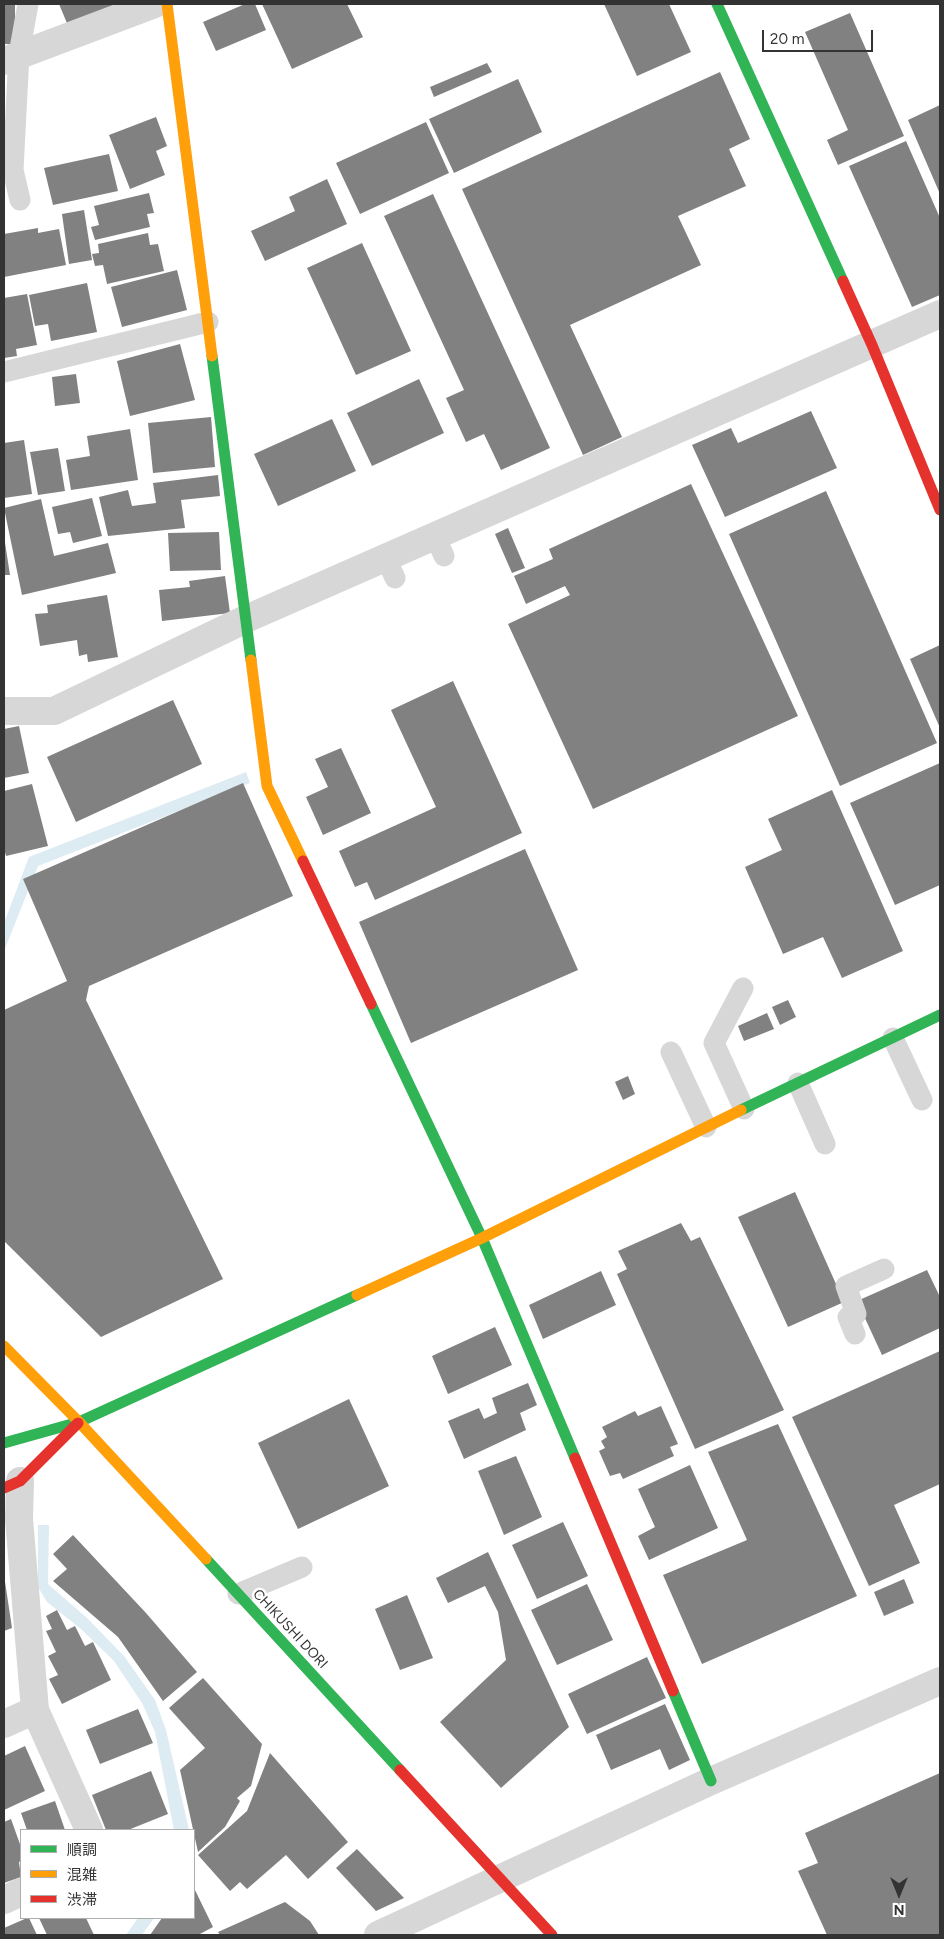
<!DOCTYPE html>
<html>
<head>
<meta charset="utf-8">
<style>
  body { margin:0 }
  #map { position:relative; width:944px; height:1939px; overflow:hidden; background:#fff; font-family:Figtree,"Noto Sans JP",sans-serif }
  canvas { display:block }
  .frame { position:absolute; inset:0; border:5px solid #333; pointer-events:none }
  .legend { position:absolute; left:20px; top:1829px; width:175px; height:90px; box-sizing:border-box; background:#fff; border:1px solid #adadad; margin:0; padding:6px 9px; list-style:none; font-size:15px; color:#333 }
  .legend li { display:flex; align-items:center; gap:10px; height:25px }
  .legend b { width:25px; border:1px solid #adadad }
  .north { position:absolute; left:874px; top:1869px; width:50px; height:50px; -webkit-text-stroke:4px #fff; paint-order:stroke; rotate:180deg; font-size:14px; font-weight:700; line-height:20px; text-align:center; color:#333 }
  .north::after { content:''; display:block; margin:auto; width:18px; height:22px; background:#333; clip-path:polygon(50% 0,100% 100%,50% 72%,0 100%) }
  .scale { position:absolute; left:762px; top:30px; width:111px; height:22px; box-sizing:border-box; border:2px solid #333; border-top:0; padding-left:6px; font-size:15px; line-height:18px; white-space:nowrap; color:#333; -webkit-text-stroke:4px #fff; paint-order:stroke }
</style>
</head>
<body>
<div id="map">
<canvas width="944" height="1939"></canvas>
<div class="frame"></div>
<ul class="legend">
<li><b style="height:6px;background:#30b455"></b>順調</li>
<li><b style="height:6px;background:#ff9f0a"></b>混雑</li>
<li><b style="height:6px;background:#e5322d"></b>渋滞</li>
</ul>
<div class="north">N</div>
<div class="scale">20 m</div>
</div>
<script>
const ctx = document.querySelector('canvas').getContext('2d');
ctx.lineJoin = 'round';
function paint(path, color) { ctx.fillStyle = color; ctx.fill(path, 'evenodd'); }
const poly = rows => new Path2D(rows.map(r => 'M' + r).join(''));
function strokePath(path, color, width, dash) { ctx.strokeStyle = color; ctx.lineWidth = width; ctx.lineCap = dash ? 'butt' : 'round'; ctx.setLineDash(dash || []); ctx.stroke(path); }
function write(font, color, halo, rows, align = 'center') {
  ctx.font = font + ' Figtree,sans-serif'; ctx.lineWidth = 5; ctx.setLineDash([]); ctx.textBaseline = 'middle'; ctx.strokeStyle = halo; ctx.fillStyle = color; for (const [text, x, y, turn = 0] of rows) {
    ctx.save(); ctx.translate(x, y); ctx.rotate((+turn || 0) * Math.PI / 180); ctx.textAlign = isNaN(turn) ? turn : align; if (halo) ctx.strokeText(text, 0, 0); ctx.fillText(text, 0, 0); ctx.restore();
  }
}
paint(poly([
  [246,772,250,783,38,866,4,951,4,923,29,857],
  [38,1525,49,1525,48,1584,87,1618,124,1656,155,1700,166,1730,189,1830,174,1830,155,1732,142,1703,114,1661,81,1629,47,1602,38,1587],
  [138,1918,154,1918,142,1935,126,1935]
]), '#ddebf3');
paint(poly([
  [4,4,15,4,15,44,4,44],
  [59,4,126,4,69,28],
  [245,4,255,4,266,30,216,51,203,22],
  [262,4,347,4,363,37,292,69],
  [604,4,669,4,691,52,637,76],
  [850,13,904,136,838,165,827,140,848,130,805,32],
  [487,63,492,72,434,97,430,87],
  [720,72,750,139,729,149,746,186,678,216,701,265,570,325,622,437,583,455,462,189],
  [518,79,542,132,454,173,429,119],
  [940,105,940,194,908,120],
  [156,117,167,146,156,151,165,175,130,189,109,135],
  [426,122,449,173,360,214,336,163],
  [906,141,940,218,940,295,912,307,849,166],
  [109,154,118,191,53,205,44,168],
  [327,179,347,224,265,261,251,231,295,211,289,197],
  [149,193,154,213,147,214,150,227,95,240,91,227,99,225,94,206],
  [433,194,550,448,501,470,484,434,466,442,446,398,464,390,384,216],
  [84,210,92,260,69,264,62,214],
  [38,228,38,233,59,229,66,265,4,277,4,234],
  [148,233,150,245,158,244,164,271,107,284,103,265,95,266,92,254,99,253,98,244],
  [362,243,411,351,356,375,307,268],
  [177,270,187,310,122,327,111,287],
  [87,283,97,332,51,341,48,324,35,326,29,295],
  [27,294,37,345,16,349,17,356,4,358,4,298],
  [180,344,195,400,130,416,117,361],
  [76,374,80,403,55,406,52,377],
  [419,379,444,433,372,466,347,413],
  [811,411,837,468,725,517,692,445,731,428,738,443],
  [211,417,215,467,153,473,148,423],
  [332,419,356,471,278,506,254,454],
  [130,429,138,480,71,490,66,460,90,456,87,436],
  [24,440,32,494,4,498,4,443],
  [58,448,65,491,38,495,30,452],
  [218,475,220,496,181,500,185,528,108,536,99,497,128,490,132,506,156,503,153,483],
  [691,484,798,716,593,809,508,624,570,595,565,586,526,604,514,576,553,559,549,549],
  [826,491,937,743,840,786,729,534],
  [92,498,102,536,73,543,70,532,58,534,52,507],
  [41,499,54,556,108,543,116,573,22,595,4,508],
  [508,528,525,568,512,573,495,534],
  [219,532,221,570,170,571,168,533],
  [4,536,10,575,4,575],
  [225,576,230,613,162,621,159,590,190,587,189,581],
  [107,595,118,657,88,662,87,654,79,656,77,640,40,646,35,614,48,613,47,605],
  [940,645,940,728,910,659],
  [453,681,522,833,375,900,367,882,355,887,339,851,436,807,391,710],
  [173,700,202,764,76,822,47,757],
  [19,726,29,773,4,778,4,729],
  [341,748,371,813,323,835,306,797,328,787,315,759],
  [940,763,940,885,895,905,850,803],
  [243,783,293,896,89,986,86,1000,223,1279,101,1337,4,1241,4,1010,67,981,23,879],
  [32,784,48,846,6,856,4,849,4,791],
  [832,790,903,951,842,978,823,937,783,954,745,867,782,850,768,819],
  [525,849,578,970,411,1043,359,922],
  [788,1000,796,1017,780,1025,772,1007],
  [767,1013,774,1029,744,1041,738,1026],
  [628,1076,635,1094,623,1100,615,1082],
  [795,1192,844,1302,788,1327,738,1217],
  [681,1223,691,1241,700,1237,784,1410,695,1449,617,1274,627,1269,618,1251],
  [927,1270,940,1297,940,1328,882,1355,857,1301],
  [601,1271,616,1305,543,1339,529,1305],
  [495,1327,512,1365,448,1394,432,1356],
  [940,1351,940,1484,894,1505,920,1563,869,1586,792,1417],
  [528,1383,537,1405,520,1413,526,1430,464,1459,448,1421,479,1408,484,1419,497,1413,492,1398],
  [349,1399,389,1486,298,1529,258,1443],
  [661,1406,678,1444,670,1447,674,1456,623,1479,620,1473,610,1476,599,1451,605,1448,601,1441,607,1437,602,1427,635,1411,638,1416],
  [778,1424,857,1596,702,1664,663,1575,747,1540,708,1452],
  [516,1456,542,1517,504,1535,478,1471],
  [690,1465,718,1528,649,1560,638,1536,655,1527,638,1489],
  [563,1522,588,1576,537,1599,512,1545],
  [73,1535,146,1613,197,1672,163,1701,118,1637,53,1581,67,1569,53,1554],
  [488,1552,569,1727,501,1788,440,1722,506,1660,498,1612,485,1586,448,1603,436,1578],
  [4,1575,12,1628,4,1631],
  [904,1579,914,1603,884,1616,874,1592],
  [587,1584,613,1640,557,1665,531,1610],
  [407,1595,433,1658,400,1670,375,1609],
  [57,1610,67,1630,75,1626,85,1646,93,1642,111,1680,62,1704,49,1679,58,1675,48,1656,56,1652,46,1631,52,1629,46,1616],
  [647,1657,666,1698,587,1734,568,1694],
  [203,1678,262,1744,251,1786,237,1798,240,1801,225,1827,198,1852,180,1770,205,1748,169,1708],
  [665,1704,690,1760,669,1770,660,1749,611,1770,596,1735],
  [138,1709,153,1743,100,1764,86,1730],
  [25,1746,45,1791,4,1810,4,1756],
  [270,1753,348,1842,308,1879,286,1855,247,1889,240,1882,230,1891,198,1855,247,1811],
  [151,1771,168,1814,128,1830,106,1830,92,1795],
  [940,1773,940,1935,827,1935,798,1871,818,1863,805,1833],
  [55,1801,65,1830,27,1830,21,1813],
  [11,1819,21,1847,21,1861,19,1862,21,1877,4,1883,4,1822],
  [357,1849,404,1898,376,1911,336,1868],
  [194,1888,213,1927,198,1935,150,1935,162,1918,194,1918],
  [285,1902,310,1921,319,1935,220,1935,218,1932],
  [27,1918,29,1918,37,1935,4,1935,4,1928],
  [39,1918,86,1918,94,1935,47,1935]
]), '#818181');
strokePath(poly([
  [20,200,13,170,19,54,28,4],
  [4,372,208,322],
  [435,536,444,556],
  [386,558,395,578],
  [743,988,714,1043,744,1109],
  [893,1038,922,1100],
  [671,1052,706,1127],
  [798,1083,825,1144],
  [855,1334,848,1317,856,1314,846,1286,884,1269],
  [238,1594,302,1567]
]), '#d7d7d7', 21);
strokePath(poly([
  [4,61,155,4],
  [4,711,54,711,246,619,940,314],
  [20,1481,19,1519,35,1710,89,1830],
  [4,1724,35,1710],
  [4,1900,21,1892],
  [378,1935,711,1781,940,1681]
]), '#d7d7d7', 28);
strokePath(poly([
  [717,4,843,281],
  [212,356,251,660],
  [371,1004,482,1238,575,1458],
  [741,1110,940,1015],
  [4,1443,79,1422,357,1295],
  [206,1559,400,1770],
  [673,1691,711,1781]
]), '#30b455', 11);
strokePath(poly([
  [167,4,212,356],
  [251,660,267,786,303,861],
  [357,1295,482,1238,741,1110],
  [4,1346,79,1422,206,1559]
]), '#ff9f0a', 11);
strokePath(poly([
  [843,281,872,345,940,510],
  [303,861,371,1004],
  [575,1458,673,1691],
  [4,1488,20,1481,78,1423],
  [400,1770,552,1935]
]), '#e5322d', 11);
write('14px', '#333', '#fff', [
  ["CHIKUSHI DORI",290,1629,47]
]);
</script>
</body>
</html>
